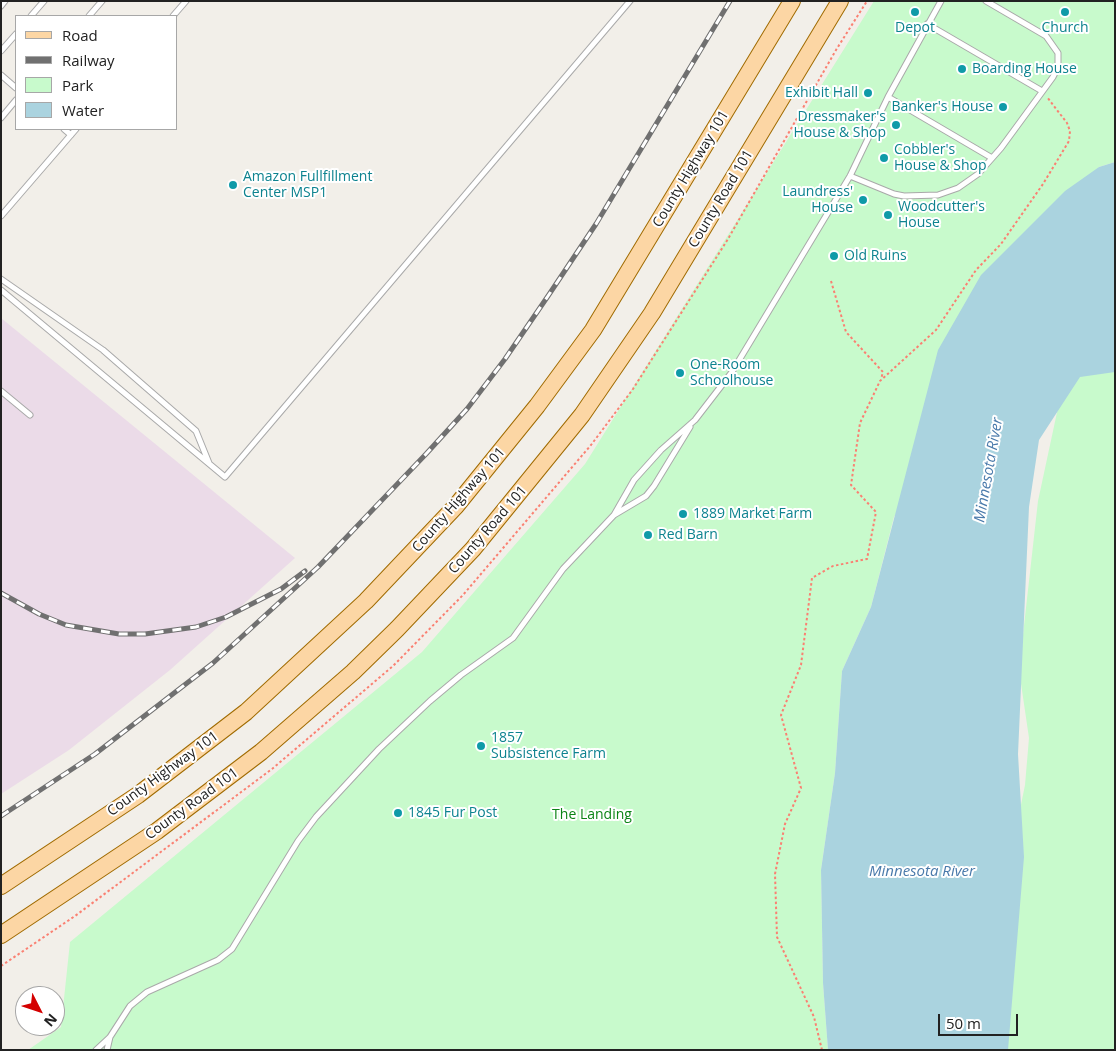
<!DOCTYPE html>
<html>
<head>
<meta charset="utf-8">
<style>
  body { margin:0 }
  #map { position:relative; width:1116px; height:1051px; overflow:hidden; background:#f2efe9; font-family:"Open Sans",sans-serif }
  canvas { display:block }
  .frame { position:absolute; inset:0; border:2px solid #222; pointer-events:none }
  .legend { position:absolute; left:15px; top:15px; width:162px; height:115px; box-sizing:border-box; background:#fff; border:1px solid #a7a7a7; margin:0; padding:6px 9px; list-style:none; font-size:15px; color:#222 }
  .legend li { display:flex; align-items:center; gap:10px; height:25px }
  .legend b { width:25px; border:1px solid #a7a7a7 }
  .north { position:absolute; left:15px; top:986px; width:50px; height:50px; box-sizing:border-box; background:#fff; border:1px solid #a7a7a7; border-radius:50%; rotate:131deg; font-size:14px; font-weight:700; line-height:20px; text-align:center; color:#222 }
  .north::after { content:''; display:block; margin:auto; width:18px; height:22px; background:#d40000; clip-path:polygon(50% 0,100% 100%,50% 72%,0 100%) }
  .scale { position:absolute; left:938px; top:1014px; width:80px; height:22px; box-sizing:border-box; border:2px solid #222; border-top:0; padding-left:6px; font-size:15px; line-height:18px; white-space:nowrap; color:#222; -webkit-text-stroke:4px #fff; paint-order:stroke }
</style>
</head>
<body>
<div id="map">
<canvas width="1116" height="1051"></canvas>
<div class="frame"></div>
<ul class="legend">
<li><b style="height:6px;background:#fcd6a4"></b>Road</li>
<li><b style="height:6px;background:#707070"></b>Railway</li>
<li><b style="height:14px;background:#c8facc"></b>Park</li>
<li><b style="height:14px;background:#aad3df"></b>Water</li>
</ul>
<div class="north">N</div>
<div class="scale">50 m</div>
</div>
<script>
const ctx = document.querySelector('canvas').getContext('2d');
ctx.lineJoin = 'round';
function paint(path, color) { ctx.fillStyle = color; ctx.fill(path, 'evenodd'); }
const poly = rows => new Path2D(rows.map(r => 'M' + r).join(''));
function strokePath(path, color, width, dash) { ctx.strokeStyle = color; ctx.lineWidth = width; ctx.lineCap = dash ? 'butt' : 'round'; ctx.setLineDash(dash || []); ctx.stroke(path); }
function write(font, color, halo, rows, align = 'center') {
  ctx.font = font + ' "Open Sans",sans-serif'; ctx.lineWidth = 4; ctx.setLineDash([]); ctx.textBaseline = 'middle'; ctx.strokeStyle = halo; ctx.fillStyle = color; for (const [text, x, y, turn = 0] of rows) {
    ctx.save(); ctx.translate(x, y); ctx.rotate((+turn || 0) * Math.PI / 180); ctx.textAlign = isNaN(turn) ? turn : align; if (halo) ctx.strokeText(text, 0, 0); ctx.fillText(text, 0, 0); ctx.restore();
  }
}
paint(poly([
  [1,318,295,558,170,670,69,750,1,794]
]), '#ebdbe8');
paint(poly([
  [874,1,1115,1,1115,162,1099,167,894,517,871,607,842,671,835,773,821,870,823,983,828,1050,28,1050,61,1027,70,942,422,652,585,464],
  [1115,280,1115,1050,995,1050,997,922,1025,785,1029,738,1019,670,1038,501,1062,389]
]), '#c8facc');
paint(poly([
  [1115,162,1115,372,1080,377,1039,440,1029,507,1018,754,1024,857,1008,1050,828,1050,823,983,821,870,835,773,842,671,871,607,938,350,981,275,1065,191,1099,167]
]), '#aad3df');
const lane = poly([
  [1,6,5,1],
  [31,16,44,1],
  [89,16,102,1],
  [173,16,186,1],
  [927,24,1042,91],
  [1,51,16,34],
  [1,75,16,88],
  [888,97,992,158],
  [1,118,16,100],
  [64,129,71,135],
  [850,176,894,194,904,196,938,195,958,188,978,174,1001,148,1053,77,1058,67,1058,53,1046,36,986,1],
  [1,216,76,129],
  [1,279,103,350,196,431,209,463],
  [1,290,225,477,630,1],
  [1,391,30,415],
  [614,515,646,496,654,486,690,427],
  [96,1050,110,1037,130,1006,147,992,218,960,232,949,298,841,316,817,379,749,430,701,461,675,513,638,563,569,614,515,634,480,661,450,695,420,732,372,850,176,888,97,941,1],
  [107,1050,110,1037]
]);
const primary = poly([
  [1,886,138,795,246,712,366,601,456,506,537,406,593,330,792,1],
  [1,935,157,831,261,752,353,672,397,629,473,549,582,415,652,313,840,1]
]);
strokePath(lane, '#a9a9a9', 7);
strokePath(primary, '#a06b00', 18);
strokePath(poly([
  [831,281,846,332,883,372,881,379],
  [1,966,75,916,272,769,393,666,463,595,591,445,633,389,728,239,836,50,867,1],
  [822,1050,814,1017,777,937,775,874,785,824,801,788,781,715,801,665,812,578,833,566,867,559,876,512,851,485,860,423,880,381,936,330,976,270,1001,244,1043,184,1069,141,1070,131,1067,123,1047,97]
]), '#fa8072', 2, [2.5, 2.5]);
strokePath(lane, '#fff', 5);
strokePath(primary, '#fcd6a4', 16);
const rail = poly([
  [1,593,39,614,66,625,119,634,145,634,196,627,226,617,281,589,305,571],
  [1,816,95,754,213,663,318,567,426,454,467,409,505,359,548,296,596,224,730,1]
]);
strokePath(rail, '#707070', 5);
strokePath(rail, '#fff', 3, [9]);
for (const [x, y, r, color] of [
  [915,12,5,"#0f9aa8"],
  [1065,12,5,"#0f9aa8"],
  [962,69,5,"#0f9aa8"],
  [868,93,5,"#0f9aa8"],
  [1003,107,5,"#0f9aa8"],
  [896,125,5,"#0f9aa8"],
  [884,158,5,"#0f9aa8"],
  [233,185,5,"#0f9aa8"],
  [863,200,5,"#0f9aa8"],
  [888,215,5,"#0f9aa8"],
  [834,256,5,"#0f9aa8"],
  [680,373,5,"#0f9aa8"],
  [683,514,5,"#0f9aa8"],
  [648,535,5,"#0f9aa8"],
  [481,746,5,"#0f9aa8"],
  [398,813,5,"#0f9aa8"]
]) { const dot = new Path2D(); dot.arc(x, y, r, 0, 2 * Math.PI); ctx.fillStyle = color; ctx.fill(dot); strokePath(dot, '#fff', 2); }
write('14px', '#0d838f', '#fff', [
  ["Depot",915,28,"center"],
  ["Church",1065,28,"center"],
  ["Boarding House",972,69],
  ["Exhibit Hall",858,93,"right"],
  ["Banker's House",993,107,"right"],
  ["Dressmaker's",886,117,"right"],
  ["House & Shop",886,133,"right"],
  ["Cobbler's",894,150],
  ["House & Shop",894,166],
  ["Amazon Fullfillment",243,177],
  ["Center MSP1",243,193],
  ["Laundress'",853,192,"right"],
  ["House",853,208,"right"],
  ["Woodcutter's",898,207],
  ["House",898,223],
  ["Old Ruins",844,256],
  ["One-Room",690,365],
  ["Schoolhouse",690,381],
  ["1889 Market Farm",693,514],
  ["Red Barn",658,535],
  ["1857",491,738],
  ["Subsistence Farm",491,754],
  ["1845 Fur Post",408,813]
], 'left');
write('14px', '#222', '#fff', [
  ["County Highway 101",691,169,-59],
  ["County Road 101",721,199,-59],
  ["County Highway 101",459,500,-49],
  ["County Road 101",488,530,-49],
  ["County Highway 101",163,774,-36],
  ["County Road 101",192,804,-36]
]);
write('14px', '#0c8416', '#fff', [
  ["The Landing",592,815]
]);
write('italic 15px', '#4a7aab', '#fff', [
  ["Minnesota River",989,470,-80],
  ["Minnesota River",922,872]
]);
</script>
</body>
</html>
